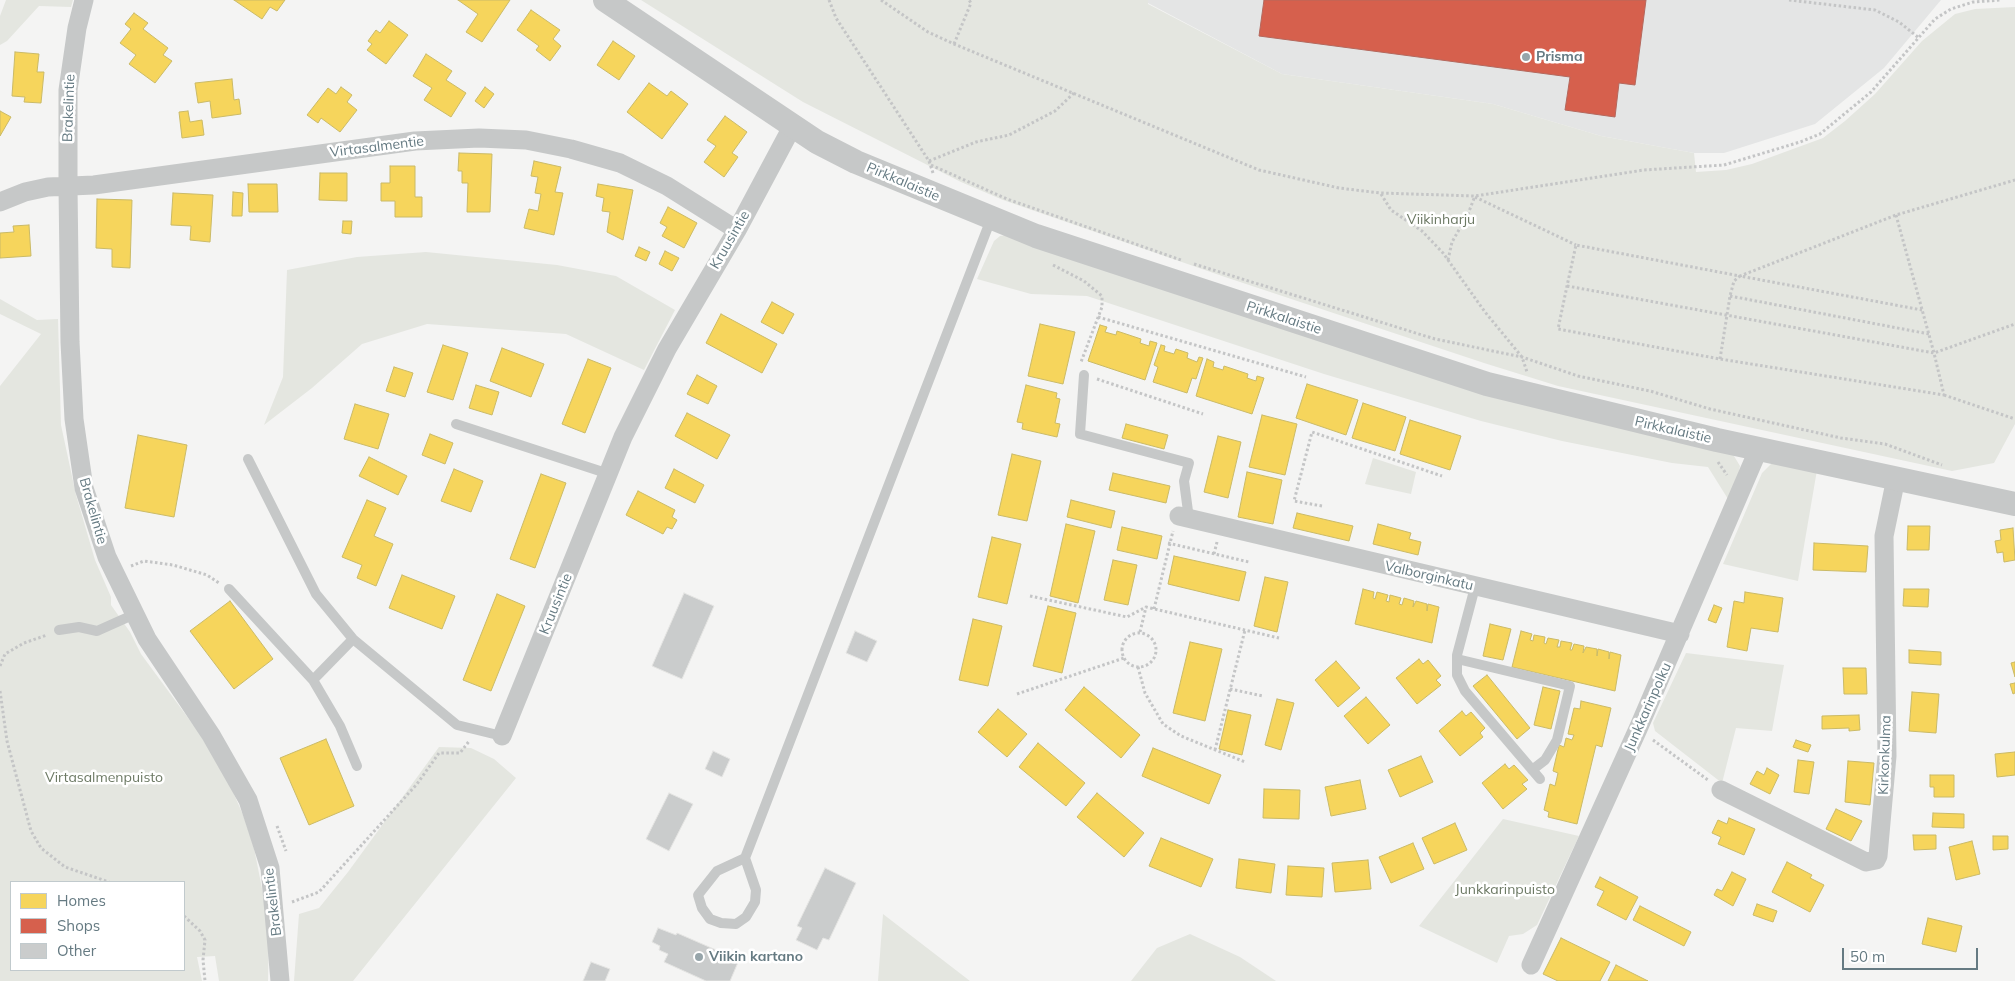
<!DOCTYPE html>
<html>
<head>
<meta charset="utf-8">
<style>
  body { margin:0 }
  #map { position:relative; width:2015px; height:981px; overflow:hidden; background:#f4f4f3; font-family:Mulish,sans-serif }
  canvas { display:block }
  .legend { position:absolute; left:10px; top:881px; width:175px; height:90px; box-sizing:border-box; background:#fff; border:1px solid #c1cacd; margin:0; padding:6px 9px; list-style:none; font-size:15px; color:#657a82 }
  .legend li { display:flex; align-items:center; gap:10px; height:25px }
  .legend b { width:25px; border:1px solid #c1cacd }
  .scale { position:absolute; left:1842px; top:948px; width:136px; height:22px; box-sizing:border-box; border:2px solid #657a82; border-top:0; padding-left:6px; font-size:15px; line-height:18px; white-space:nowrap; color:#657a82; -webkit-text-stroke:4px #fff; paint-order:stroke }
</style>
</head>
<body>
<div id="map">
<canvas width="2015" height="981"></canvas>
<ul class="legend">
<li><b style="height:14px;background:#f6d55c"></b>Homes</li>
<li><b style="height:14px;background:#d6604d"></b>Shops</li>
<li><b style="height:14px;background:#cacccc"></b>Other</li>
</ul>
<div class="scale">50 m</div>
</div>
<script>
const ctx = document.querySelector('canvas').getContext('2d');
ctx.lineJoin = 'round';
function paint(path, color) { ctx.fillStyle = color; ctx.fill(path, 'evenodd'); }
const poly = rows => new Path2D(rows.map(r => 'M' + r).join(''));
function strokePath(path, color, width, dash) { ctx.strokeStyle = color; ctx.lineWidth = width; ctx.lineCap = dash ? 'butt' : 'round'; ctx.setLineDash(dash || []); ctx.stroke(path); }
function write(font, color, halo, rows, align = 'center') {
  ctx.font = font + ' Mulish,sans-serif'; ctx.lineWidth = 5; ctx.setLineDash([]); ctx.textBaseline = 'middle'; ctx.strokeStyle = halo; ctx.fillStyle = color; for (const [text, x, y, turn = 0] of rows) {
    ctx.save(); ctx.translate(x, y); ctx.rotate((+turn || 0) * Math.PI / 180); ctx.textAlign = isNaN(turn) ? turn : align; if (halo) ctx.strokeText(text, 0, 0); ctx.fillText(text, 0, 0); ctx.restore();
  }
}
paint(poly([
  [1148,0,1941,0,1884,68,1815,124,1724,153,1694,153,1601,136,1493,104,1282,74,1148,3]
]), '#e4e5e5');
paint(poly([
  [6,0,73,0,71,7,39,6,7,41,0,45,0,16],
  [641,0,1148,0,1148,4,1282,74,1493,104,1601,136,1694,153,1696,172,1726,170,1752,164,1823,138,1845,121,1875,94,1922,41,1955,14,1975,9,2015,7,2015,424,1994,463,1952,471,1558,386,1484,363,1225,277,1003,200,961,182,803,102],
  [1006,235,1731,451,1740,466,1738,476,1728,499,1708,467,1672,463,1562,441,1481,421,1324,374,1087,296,1031,294,977,279,994,241,1000,236],
  [426,252,557,265,616,276,675,310,644,370,566,334,427,324,362,344,312,388,264,425,283,377,287,270,357,257],
  [0,299,37,320,58,319,61,425,76,495,95,560,111,597,111,605,130,632,141,654,197,730,226,776,244,817,254,848,269,924,268,981,219,981,215,956,197,957,202,981,0,981,0,386,41,334,0,314],
  [11,882,184,882,184,970,11,970],
  [1373,458,1416,472,1411,494,1365,484],
  [1772,463,1817,470,1798,581,1723,564,1762,473],
  [1686,653,1784,665,1772,731,1736,728,1722,783,1655,731,1653,723],
  [439,747,471,748,494,759,516,778,353,981,294,981,299,914,319,908,348,872],
  [1503,819,1579,836,1537,925,1523,934,1509,936,1497,963,1419,926],
  [883,914,970,981,878,981],
  [1190,934,1240,957,1276,981,1131,981,1157,948]
]), '#e4e6e0');
const homes = poly([
  [234,0,285,0,277,11,270,7,262,19,234,0],
  [458,0,510,0,482,42,466,32,478,14,458,0],
  [531,10,560,30,553,39,561,46,550,61,536,50,539,46,517,30,531,10],
  [134,13,148,23,143,29,168,48,163,55,172,61,155,83,129,64,136,55,120,43,131,29,125,24,134,13],
  [389,21,408,35,386,64,367,50,372,44,368,41,376,30,380,33,389,21],
  [613,41,635,56,619,80,597,65,613,41],
  [15,52,39,54,37,72,44,72,41,103,24,102,25,97,12,96,15,52],
  [426,54,452,71,446,80,466,93,451,117,424,100,432,88,413,76,426,54],
  [232,79,234,100,239,99,241,114,212,118,210,101,198,103,195,83,232,79],
  [649,83,667,96,671,91,688,104,662,139,627,112,649,83],
  [341,87,352,95,347,102,357,110,340,132,321,118,318,123,307,115,328,88,336,94,341,87],
  [485,87,494,94,484,108,475,101,485,87],
  [0,111,11,117,0,136,0,111],
  [188,111,190,122,202,120,204,135,182,138,179,112,188,111],
  [725,116,747,132,732,153,738,157,724,177,704,162,716,146,707,140,725,116],
  [459,153,492,154,490,212,467,212,468,183,462,183,462,171,458,171,459,153],
  [534,161,561,167,555,192,563,193,554,235,524,228,529,209,538,211,541,194,535,193,538,177,531,176,534,161],
  [390,166,415,166,415,197,422,197,422,217,395,217,395,201,381,201,381,183,390,183,390,166],
  [320,173,347,173,347,201,319,200,320,173],
  [248,184,277,184,278,212,249,212,248,184],
  [598,184,633,190,623,240,607,232,610,212,602,211,604,198,596,196,598,184],
  [233,192,243,193,242,216,232,216,233,192],
  [173,193,213,195,210,242,190,240,191,226,171,225,173,193],
  [97,199,132,200,130,268,112,267,112,249,96,248,97,199],
  [668,207,697,223,684,248,662,236,667,227,660,223,668,207],
  [343,221,352,221,351,234,342,233,343,221],
  [29,225,31,256,0,258,0,233,14,232,13,226,29,225],
  [639,247,650,252,646,261,635,256,639,247],
  [665,251,679,258,672,271,659,264,665,251],
  [772,302,794,314,783,334,761,322,772,302],
  [721,314,777,344,762,373,706,343,721,314],
  [1040,324,1075,332,1063,384,1028,376,1040,324],
  [1100,325,1107,327,1105,332,1116,335,1117,331,1141,339,1140,343,1149,346,1150,341,1157,343,1145,380,1088,361,1100,325],
  [443,345,468,353,453,400,427,392,443,345],
  [1161,345,1165,346,1164,351,1174,354,1176,349,1188,353,1187,358,1197,362,1199,357,1203,358,1196,379,1192,378,1187,393,1153,382,1158,367,1154,365,1161,345],
  [502,348,544,364,531,397,490,381,502,348],
  [588,359,611,368,585,433,562,424,588,359],
  [1207,359,1214,362,1213,367,1223,370,1224,366,1248,374,1247,378,1256,381,1257,376,1264,378,1252,414,1196,396,1207,359],
  [394,367,413,373,405,397,386,391,394,367],
  [697,375,717,386,708,404,687,394,697,375],
  [1307,384,1358,400,1346,435,1296,418,1307,384],
  [476,385,499,392,492,415,469,408,476,385],
  [1026,385,1057,393,1056,398,1060,399,1055,423,1060,424,1057,437,1022,429,1023,423,1017,422,1026,385],
  [1363,403,1406,417,1395,451,1352,438,1363,403],
  [355,404,389,414,378,449,344,439,355,404],
  [687,413,730,435,717,459,675,436,687,413],
  [1262,415,1297,424,1285,475,1249,467,1262,415],
  [1410,420,1461,436,1450,470,1400,454,1410,420],
  [1126,424,1168,435,1164,449,1122,438,1126,424],
  [430,434,453,443,445,464,422,455,430,434],
  [138,435,187,445,174,517,125,508,138,435],
  [1218,436,1241,442,1228,498,1204,492,1218,436],
  [1012,454,1041,461,1027,521,998,515,1012,454],
  [369,457,407,476,398,495,359,476,369,457],
  [454,469,483,481,471,512,441,501,454,469],
  [674,469,704,485,695,503,665,488,674,469],
  [1247,472,1282,480,1273,524,1238,517,1247,472],
  [1113,473,1170,486,1166,503,1109,490,1113,473],
  [541,474,566,483,535,568,510,559,541,474],
  [638,491,675,510,672,517,677,520,672,529,667,527,663,534,626,515,638,491],
  [367,500,386,508,374,536,393,544,376,586,357,578,362,565,342,557,367,500],
  [1071,500,1115,511,1111,528,1067,517,1071,500],
  [1297,513,1353,526,1349,541,1293,528,1297,513],
  [1066,524,1095,531,1078,603,1050,596,1066,524],
  [1378,524,1411,533,1409,539,1421,542,1418,555,1373,544,1378,524],
  [1908,526,1930,526,1929,550,1907,550,1908,526],
  [1122,527,1162,536,1157,559,1117,550,1122,527],
  [2013,528,2015,560,2004,562,2003,552,1997,553,1995,541,2001,540,2000,530,2013,528],
  [992,537,1021,544,1007,604,978,597,992,537],
  [1814,543,1868,546,1866,572,1813,570,1814,543],
  [1174,556,1246,572,1239,601,1168,584,1174,556],
  [1113,560,1137,565,1128,605,1104,600,1113,560],
  [402,575,455,596,442,629,389,608,402,575],
  [1265,577,1288,582,1277,632,1254,626,1265,577],
  [1363,589,1374,592,1373,598,1375,599,1377,592,1388,595,1386,601,1389,602,1390,595,1401,598,1399,604,1402,605,1404,598,1414,601,1413,607,1416,601,1427,604,1427,611,1428,604,1439,607,1432,643,1355,624,1363,589],
  [1904,589,1929,589,1928,607,1903,606,1904,589],
  [1745,592,1783,598,1778,632,1751,628,1747,651,1727,647,1734,601,1744,603,1745,592],
  [497,594,525,606,491,691,463,680,497,594],
  [230,601,273,659,234,689,190,631,230,601],
  [1714,605,1722,608,1716,623,1708,620,1714,605],
  [1048,606,1076,613,1062,673,1033,666,1048,606],
  [973,619,1002,626,988,686,959,680,973,619],
  [1490,624,1511,629,1503,660,1483,656,1490,624],
  [1521,631,1532,634,1530,640,1533,641,1534,635,1545,637,1544,643,1546,644,1548,638,1559,640,1557,647,1560,647,1561,641,1572,643,1570,650,1572,650,1574,644,1584,646,1583,653,1586,647,1597,649,1597,656,1598,649,1609,652,1609,659,1610,652,1621,655,1615,691,1512,667,1521,631],
  [1190,642,1222,649,1205,721,1173,713,1190,642],
  [1909,650,1941,652,1941,665,1909,663,1909,650],
  [1419,659,1423,664,1428,660,1441,676,1436,680,1441,685,1417,704,1396,678,1419,659],
  [1336,661,1360,688,1338,707,1315,680,1336,661],
  [2015,662,2015,677,2011,663,2015,662],
  [1843,668,1866,668,1867,694,1844,694,1843,668],
  [1487,675,1530,728,1517,739,1473,686,1487,675],
  [2015,683,2015,693,2013,694,2010,684,2015,683],
  [1084,687,1140,735,1121,758,1065,710,1084,687],
  [1543,687,1560,691,1551,729,1534,725,1543,687],
  [1912,692,1939,694,1936,733,1909,731,1912,692],
  [1366,697,1390,725,1368,744,1344,716,1366,697],
  [1277,699,1294,703,1281,750,1265,745,1277,699],
  [1581,701,1611,708,1602,747,1596,745,1577,824,1548,817,1549,812,1544,810,1550,784,1555,786,1558,773,1553,771,1559,745,1564,747,1566,738,1572,740,1574,735,1568,734,1574,708,1580,709,1581,701],
  [998,709,1027,734,1007,757,978,732,998,709],
  [1228,710,1251,715,1242,755,1219,749,1228,710],
  [1462,711,1466,716,1471,712,1485,728,1480,733,1483,737,1460,756,1439,731,1462,711],
  [1859,715,1860,730,1849,731,1849,728,1822,729,1822,716,1859,715],
  [326,739,354,806,309,825,280,758,326,739],
  [1796,740,1811,745,1808,752,1793,747,1796,740],
  [1038,743,1085,783,1066,806,1019,767,1038,743],
  [1153,748,1221,775,1209,804,1142,776,1153,748],
  [2015,752,2015,775,1997,777,1995,754,2015,752],
  [1421,756,1433,782,1400,797,1388,770,1421,756],
  [1798,760,1814,762,1809,794,1794,792,1798,760],
  [1848,761,1874,763,1870,805,1845,802,1848,761],
  [1505,764,1509,769,1514,765,1528,780,1522,784,1527,789,1503,809,1482,783,1505,764],
  [1767,768,1779,775,1770,794,1750,784,1757,771,1764,775,1767,768],
  [1930,775,1954,775,1954,797,1934,797,1934,787,1930,787,1930,775],
  [1360,780,1366,809,1331,816,1325,787,1360,780],
  [1264,789,1300,790,1299,819,1263,818,1264,789],
  [1097,793,1144,833,1124,857,1077,817,1097,793],
  [1836,809,1862,821,1851,841,1826,829,1836,809],
  [1933,813,1964,814,1964,828,1932,827,1933,813],
  [1729,818,1755,829,1744,855,1718,844,1721,837,1712,833,1718,820,1727,824,1729,818],
  [1455,823,1467,850,1434,864,1422,838,1455,823],
  [1913,835,1936,835,1936,849,1914,850,1913,835],
  [1993,836,2008,836,2008,849,1993,850,1993,836],
  [1161,838,1213,859,1201,887,1149,866,1161,838],
  [1972,841,1980,874,1956,880,1949,847,1972,841],
  [1413,843,1424,869,1391,883,1379,857,1413,843],
  [1239,859,1275,864,1271,893,1236,888,1239,859],
  [1368,860,1371,889,1335,892,1332,863,1368,860],
  [1787,862,1812,875,1810,878,1824,885,1810,912,1772,892,1787,862],
  [1288,866,1324,868,1322,897,1286,895,1288,866],
  [1732,872,1746,879,1733,906,1714,895,1717,889,1722,891,1732,872],
  [1600,877,1638,897,1626,920,1597,905,1604,891,1595,887,1600,877],
  [1757,904,1777,911,1773,922,1753,915,1757,904],
  [1640,906,1691,932,1684,946,1633,920,1640,906],
  [1928,918,1962,926,1956,952,1922,944,1928,918],
  [1561,938,1610,962,1600,981,1558,981,1543,974,1561,938],
  [1616,965,1648,981,1608,981,1616,965]
]);
paint(homes, '#f6d55c');
strokePath(homes, '#caba67', 1);
const shops = poly([
  [1264,0,1646,0,1635,85,1619,83,1615,117,1565,110,1570,77,1259,36,1264,0]
]);
paint(shops, '#d6604d');
strokePath(shops, '#b4685d', 1);
const building = poly([
  [684,593,714,606,682,679,652,666,684,593],
  [855,631,877,641,867,662,846,653,855,631],
  [713,751,730,759,722,777,705,769,713,751],
  [669,793,693,804,669,851,646,839,669,793],
  [825,868,856,883,829,940,823,938,817,950,796,940,802,928,797,926,825,868],
  [658,928,676,935,677,933,739,960,730,981,706,981,664,962,668,954,659,950,660,946,652,942,658,928],
  [591,962,610,969,605,981,583,981,591,962]
]);
paint(building, '#cacccc');
strokePath(building, '#e4e4e2', 1);
strokePath(poly([
  [829,0,836,18,929,161,933,173],
  [881,0,928,32,954,44,1259,170,1339,188,1380,193,1475,196,1644,170,1724,165,1800,142,1820,134,1871,92,1935,19,1951,9,1973,2,2001,0],
  [1789,0,1875,10,1899,22,1919,38],
  [954,44,971,3,969,0],
  [929,161,976,142,1009,135,1055,111,1074,93],
  [931,165,1007,199,1181,260],
  [1381,194,1391,210,1422,231,1443,253,1485,312,1522,357,1527,372],
  [1475,197,1576,245],
  [1896,215,1934,353,2015,324],
  [1448,260,1452,242,1468,214,1475,196],
  [1194,264,1435,339,1522,357,1578,376,1650,391,1710,409,1841,438,1885,444,1942,465],
  [1053,265,1084,281,1102,296,1102,307,1081,362],
  [1567,286,1934,353,1944,395,1720,359,1558,329,1567,286,1576,245,1740,276,1896,215,2015,180],
  [1730,296,1929,334],
  [1098,317,1306,377],
  [1720,359,1730,296,1734,281,1740,276,1922,310],
  [1097,379,1203,414],
  [1944,395,2015,419],
  [1718,462,1727,475],
  [1322,506,1294,501,1312,432,1442,476],
  [1168,543,1249,562],
  [1214,554,1217,542],
  [131,566,144,561,173,565,207,575,219,583],
  [1030,596,1127,617,1146,607,1279,638],
  [1154,609,1173,531],
  [1140,632,1146,607],
  '1122 650a17 17 0 1 1 34 0a17 17 0 1 1-34 0Z',
  [0,666,5,654,24,643,47,635],
  [1138,667,1145,693,1163,724,1181,736,1245,762],
  [1230,689,1263,696],
  [0,691,7,741,31,831,41,848,65,867,109,882],
  [1017,694,1124,658],
  [1653,740,1708,780],
  [1215,750,1245,630],
  [277,826,286,851],
  [292,902,319,892,417,784,439,753,460,753,470,740],
  [184,916,200,931,205,940,203,960,205,981]
]), '#c4c5c6', 3, [2.5, 2.5]);
strokePath(poly([
  [1084,375,1080,434,1189,463,1184,481,1189,519],
  [456,424,609,474],
  [248,459,316,594,353,639,457,725,502,736],
  [1475,587,1457,655,1457,675,1465,691,1540,779],
  [229,589,313,680,340,726,357,766],
  [59,630,79,627,97,631,135,614],
  [1457,659,1570,686,1557,740,1545,760,1532,770],
  [313,680,353,639],
  [745,858,756,890,755,902,746,917,736,924,721,923,710,919,702,908,698,895,717,871,745,858,991,219]
]), '#c6c8c8', 10);
strokePath(poly([
  [84,0,77,28,68,90,68,187,70,342,74,419,84,488,107,557,147,639,211,735,248,800,270,868,280,981],
  [0,202,25,192,48,187,94,185,415,141,479,138,526,140,571,149,620,163,667,186,737,230],
  [1179,516,1680,634],
  [502,736,623,437,667,349,737,230,792,127],
  [1721,790,1866,862,1876,860,1878,856,1887,756,1884,536,1896,478],
  [1531,965,1638,729,1759,448]
]), '#c6c8c8', 19);
strokePath(poly([
  [605,0,817,142,856,162,1036,236,1487,384,1717,440,2015,504]
]), '#c6c8c8', 24);
for (const [x, y, r, color] of [
  [1526,57,5,"#97a5aa"],
  [699,957,5,"#97a5aa"]
]) { const dot = new Path2D(); dot.arc(x, y, r, 0, 2 * Math.PI); ctx.fillStyle = color; ctx.fill(dot); strokePath(dot, '#fff', 2); }
write('bold 14px', '#657a82', '#fff', [
  ["Prisma",1536,57],
  ["Viikin kartano",709,957]
], 'left');
write('14px', '#657a82', '#fff', [
  ["Brakelintie",69,108,-88],
  ["Virtasalmentie",377,147,-7],
  ["Pirkkalaistie",903,182,23],
  ["Kruusintie",730,240,-60],
  ["Pirkkalaistie",1284,318,18],
  ["Pirkkalaistie",1673,430,13],
  ["Brakelintie",93,511,74],
  ["Valborginkatu",1429,576,13],
  ["Kruusintie",556,604,-68],
  ["Junkkarinpolku",1648,707,-66],
  ["Kirkonkulma",1885,755,-88],
  ["Brakelintie",273,902,-97]
]);
write('14px', '#6c7964', '#fff', [
  ["Viikinharju",1441,220],
  ["Virtasalmenpuisto",104,778],
  ["Junkkarinpuisto",1505,890]
]);
</script>
</body>
</html>
